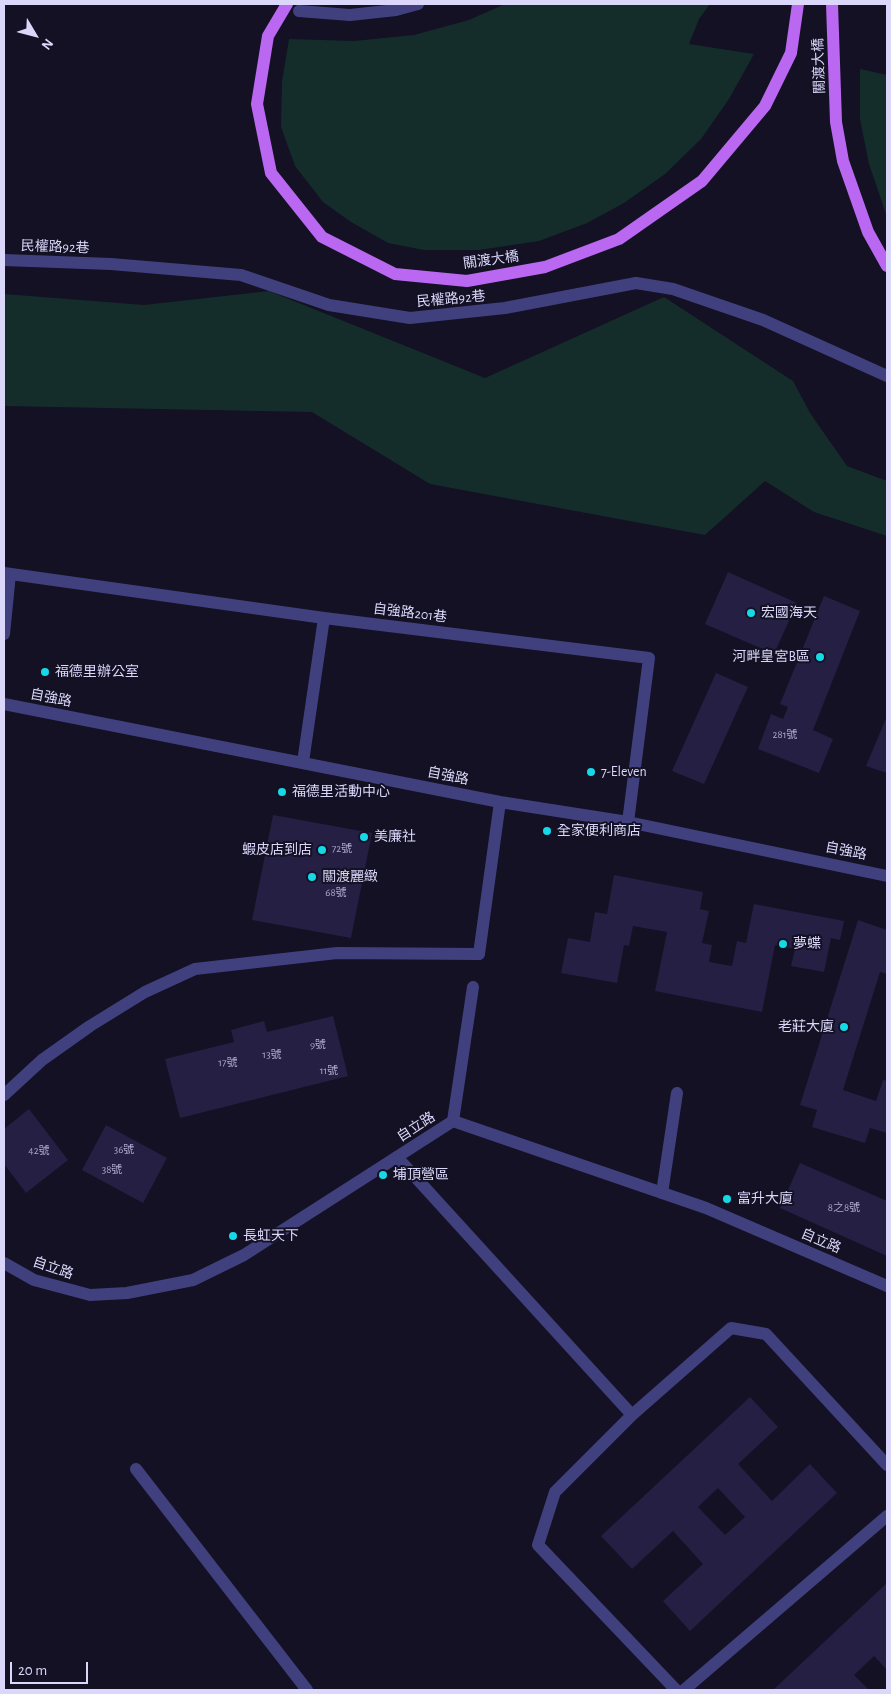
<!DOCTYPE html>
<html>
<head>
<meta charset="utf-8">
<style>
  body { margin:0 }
  #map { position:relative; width:891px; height:1694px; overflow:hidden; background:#131123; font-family:"Alegreya Sans",sans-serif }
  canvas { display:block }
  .frame { position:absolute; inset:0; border:5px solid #dad7fb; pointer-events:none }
  .north { position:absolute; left:10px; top:10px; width:50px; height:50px; -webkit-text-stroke:4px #131123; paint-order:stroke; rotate:127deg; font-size:14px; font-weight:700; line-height:20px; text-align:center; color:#dad7fb }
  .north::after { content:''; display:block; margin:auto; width:18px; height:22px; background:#dad7fb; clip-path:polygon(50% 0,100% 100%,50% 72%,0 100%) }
  .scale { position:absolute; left:10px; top:1662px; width:78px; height:22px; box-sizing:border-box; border:2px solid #dad7fb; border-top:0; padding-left:6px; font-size:15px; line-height:18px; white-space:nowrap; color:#dad7fb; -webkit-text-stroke:4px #131123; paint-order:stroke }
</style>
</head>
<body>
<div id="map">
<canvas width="891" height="1694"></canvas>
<div class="frame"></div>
<div class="north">N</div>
<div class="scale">20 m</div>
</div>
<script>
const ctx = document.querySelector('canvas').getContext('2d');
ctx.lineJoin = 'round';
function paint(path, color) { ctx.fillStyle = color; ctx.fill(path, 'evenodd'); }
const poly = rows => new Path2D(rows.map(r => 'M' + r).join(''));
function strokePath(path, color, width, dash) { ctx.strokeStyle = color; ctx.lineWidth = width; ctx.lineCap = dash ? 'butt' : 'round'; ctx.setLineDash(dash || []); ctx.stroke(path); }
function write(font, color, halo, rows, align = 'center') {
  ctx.font = font + ' "Alegreya Sans","Noto Sans TC",sans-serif'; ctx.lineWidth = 4; ctx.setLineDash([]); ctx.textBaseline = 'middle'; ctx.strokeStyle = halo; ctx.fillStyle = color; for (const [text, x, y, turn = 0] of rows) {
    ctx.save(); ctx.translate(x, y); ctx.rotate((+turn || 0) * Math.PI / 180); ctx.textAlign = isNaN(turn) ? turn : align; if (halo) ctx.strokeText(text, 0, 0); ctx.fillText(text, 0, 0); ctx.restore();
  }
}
paint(poly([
  [505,4,710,4,699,19,689,44,754,54,729,99,701,139,665,174,624,203,587,223,539,241,479,250,424,250,388,243,351,222,323,202,295,166,281,127,282,82,289,39,354,41,414,35,469,20],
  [860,69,887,75,887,217,869,164,860,119],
  [269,291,485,378,664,297,793,381,810,413,847,466,887,481,887,536,814,512,765,481,705,535,430,484,312,412,4,406,4,294,144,305]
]), '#142d2b');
paint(poly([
  [728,572,797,603,774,654,705,624],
  [824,596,860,611,813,730,833,739,819,773,758,749,771,714,783,719,788,707,780,704],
  [716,673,748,687,704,784,672,771],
  [887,716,887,773,866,766],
  [273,815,372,833,351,938,252,920],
  [614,875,703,892,700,909,709,911,702,943,712,945,709,962,732,966,737,941,746,943,754,904,844,921,840,940,831,938,824,972,791,966,795,949,775,945,762,1012,655,991,667,932,633,926,629,946,624,945,617,983,561,973,568,938,590,942,595,912,607,914],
  [858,920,887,930,887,974,880,972,843,1090,876,1101,883,1080,887,1081,887,1133,870,1128,865,1143,812,1127,817,1110,800,1105],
  [333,1016,348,1076,180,1118,165,1059,234,1042,231,1030,264,1021,267,1032],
  [29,1109,68,1160,26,1193,4,1164,4,1129],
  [106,1125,167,1158,143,1203,82,1170],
  [800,1163,887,1201,887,1256,780,1208],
  [750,1397,778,1427,738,1464,772,1501,810,1464,837,1493,690,1631,663,1601,703,1564,673,1531,632,1569,601,1536],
  [718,1488,745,1517,725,1535,698,1507],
  [887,1583,887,1670,874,1656,854,1675,869,1690,773,1690]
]), '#251f43');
strokePath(poly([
  [299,11,350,15,396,10,418,4],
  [4,1095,42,1060,90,1026,145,992,195,969,337,953,479,954],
  [397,1157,632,1415],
  [662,1193,677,1093],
  [136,1469,307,1690],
  [676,1690,538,1545,555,1492,632,1415,731,1328,766,1334,887,1465],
  [684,1690,887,1516]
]), '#41407e', 12);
strokePath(poly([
  [4,260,111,264,241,275,329,305,410,318,505,308,636,283,673,289,763,320,887,376],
  [4,573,324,618,649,658,628,822],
  [4,634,10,574],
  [4,704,500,802,628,822,887,876],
  [303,762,324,618],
  [479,954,500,802],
  [453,1121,473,987],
  [4,1263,34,1280,90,1295,127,1293,193,1280,244,1255,453,1121,706,1208,887,1286]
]), '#41407e', 12);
strokePath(poly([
  [287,4,268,36,257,104,271,173,322,237,395,274,467,281,545,267,619,239,702,181,765,106,791,53,798,4],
  [832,4,836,122,843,161,868,232,887,266]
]), '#ba68f1', 12);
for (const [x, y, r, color] of [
  [751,613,5,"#16d9e8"],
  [820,657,5,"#16d9e8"],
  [45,672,5,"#16d9e8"],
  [591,772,5,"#16d9e8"],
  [282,792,5,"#16d9e8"],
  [547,831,5,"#16d9e8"],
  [364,837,5,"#16d9e8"],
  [322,850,5,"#16d9e8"],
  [312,877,5,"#16d9e8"],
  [783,944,5,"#16d9e8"],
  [844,1027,5,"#16d9e8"],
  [383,1175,5,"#16d9e8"],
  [727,1199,5,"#16d9e8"],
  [233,1236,5,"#16d9e8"]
]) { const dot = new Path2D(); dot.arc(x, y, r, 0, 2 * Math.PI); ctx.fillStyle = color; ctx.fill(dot); strokePath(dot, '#131123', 2); }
write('11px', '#ada9cd', null, [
  ["281號",785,735],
  ["72號",342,849],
  ["68號",336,893],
  ["9號",318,1045],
  ["13號",272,1055],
  ["17號",228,1063],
  ["11號",329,1071],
  ["36號",124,1150],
  ["42號",39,1151],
  ["38號",112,1170],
  ["8之8號",844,1208]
]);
write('14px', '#dad7fb', '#131123', [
  ["關渡大橋",819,66,-92],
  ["民權路92巷",55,247,2],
  ["關渡大橋",491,260,-8],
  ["民權路92巷",451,299,-5],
  ["自強路201巷",410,613,7],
  ["自強路",51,698,11],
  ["自強路",448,776,11],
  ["自強路",846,851,11],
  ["自立路",416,1127,-33],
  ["自立路",821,1241,23],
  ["自立路",53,1268,19]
]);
write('14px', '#dad7fb', '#131123', [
  ["宏國海天",761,613],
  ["河畔皇宮B區",810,657,"right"],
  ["福德里辦公室",55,672],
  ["7-Eleven",601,772],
  ["福德里活動中心",292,792],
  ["全家便利商店",557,831],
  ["美廉社",374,837],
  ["蝦皮店到店",312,850,"right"],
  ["關渡麗緻",322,877],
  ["夢蝶",793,944],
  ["老莊大廈",834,1027,"right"],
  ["埔頂營區",393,1175],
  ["富升大廈",737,1199],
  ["長虹天下",243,1236]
], 'left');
</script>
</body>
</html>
